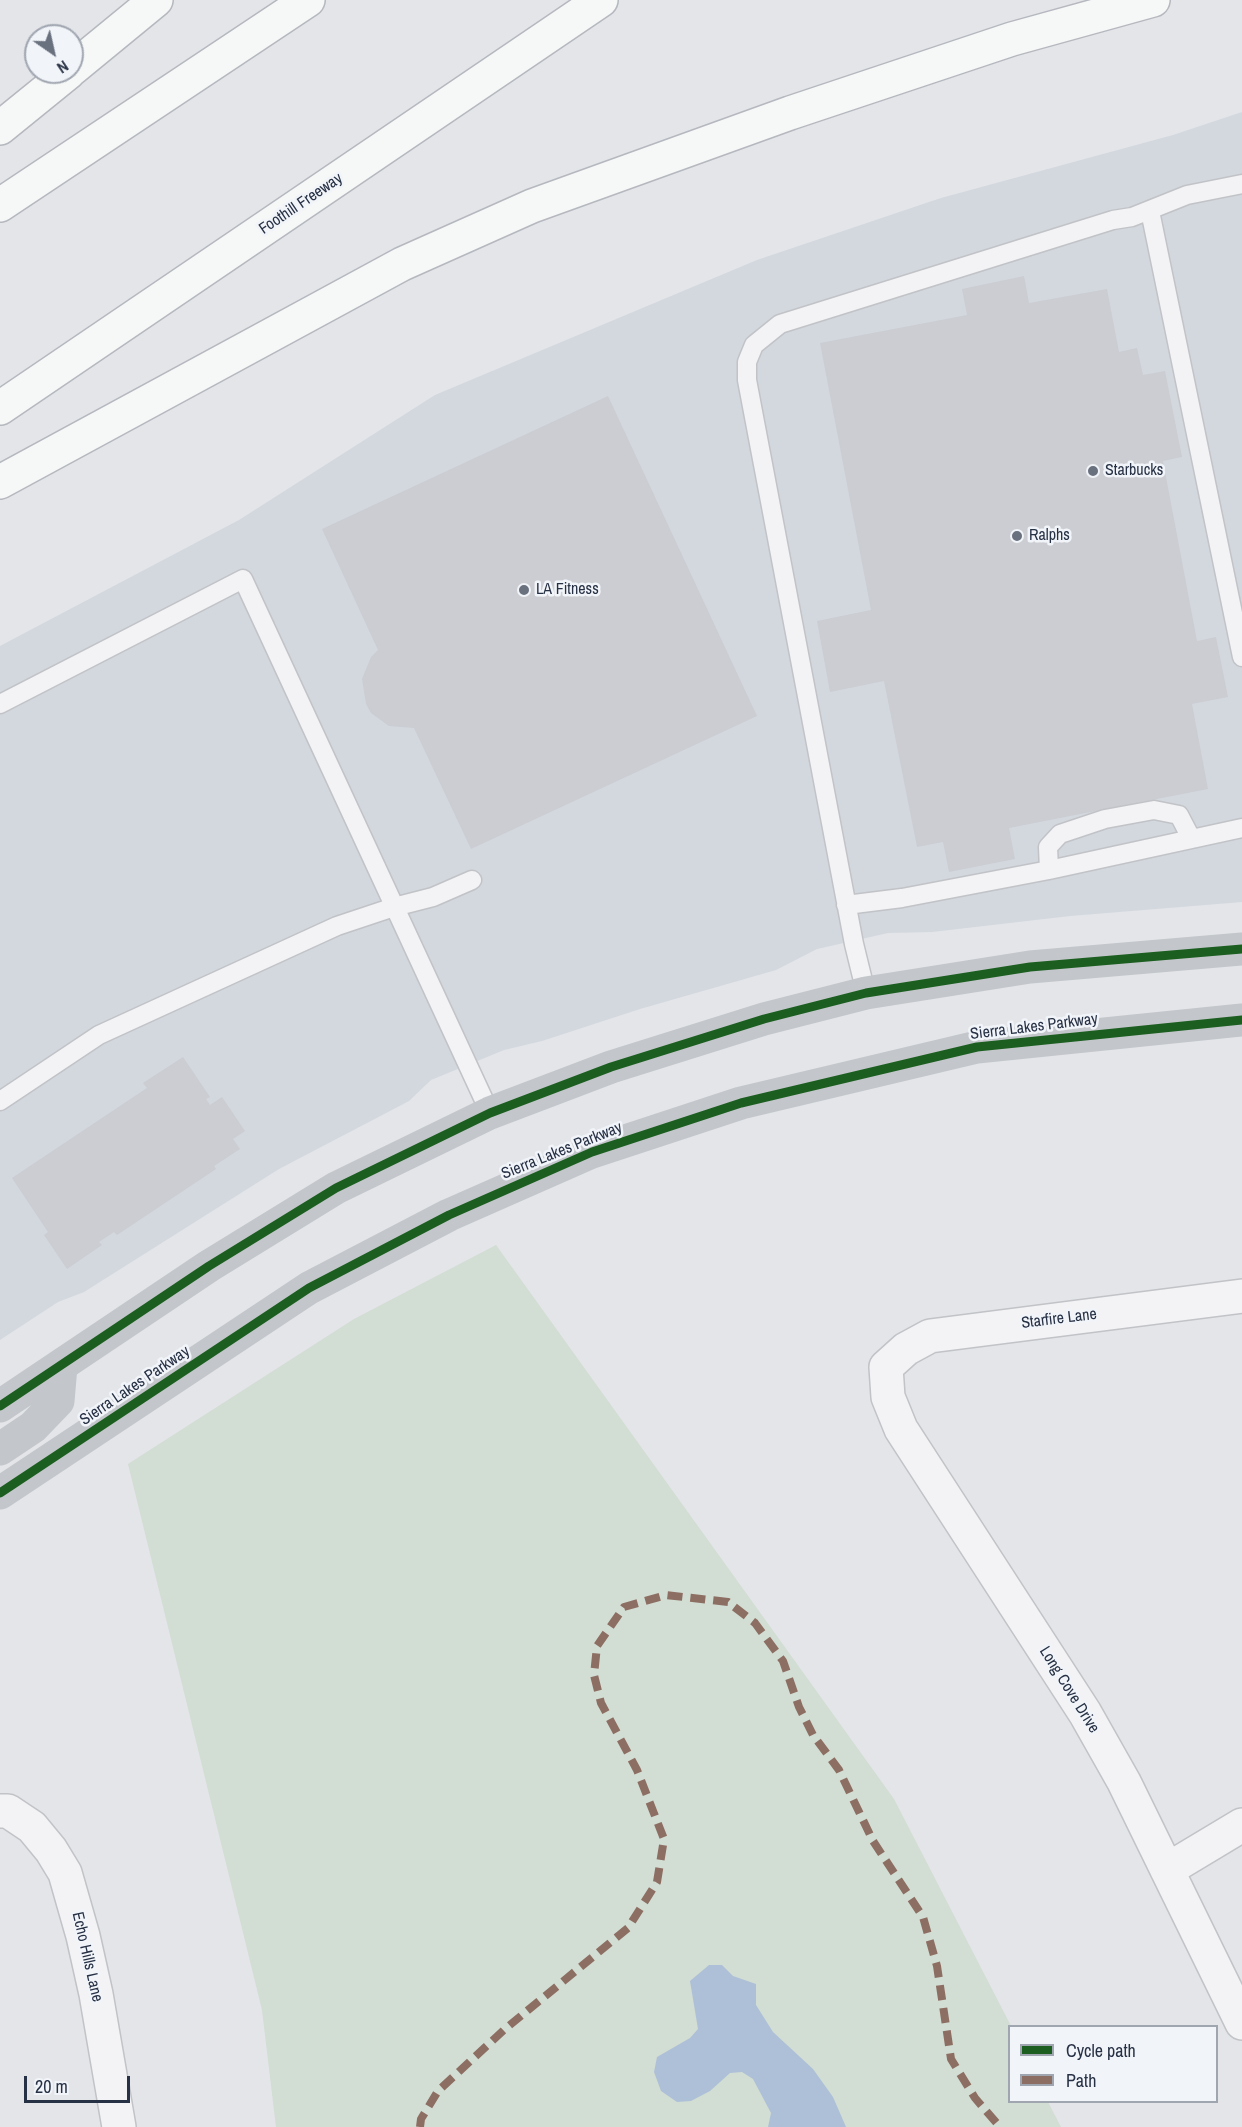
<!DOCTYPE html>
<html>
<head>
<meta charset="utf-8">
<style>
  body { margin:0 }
  #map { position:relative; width:1242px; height:2127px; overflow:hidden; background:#e3e5e9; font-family:"Archivo Narrow",sans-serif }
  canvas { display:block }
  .legend { position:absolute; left:1008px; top:2025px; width:210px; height:78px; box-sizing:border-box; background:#f1f4f8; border:2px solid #a0a6b0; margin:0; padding:8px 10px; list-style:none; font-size:18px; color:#273145 }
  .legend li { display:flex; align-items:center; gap:12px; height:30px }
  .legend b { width:30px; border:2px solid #a0a6b0 }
  .north { position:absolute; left:24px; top:24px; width:60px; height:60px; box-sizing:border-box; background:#f1f4f8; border:2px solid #a0a6b0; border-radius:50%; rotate:146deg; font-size:16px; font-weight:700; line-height:24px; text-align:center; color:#273145 }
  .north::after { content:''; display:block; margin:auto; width:21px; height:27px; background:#69707e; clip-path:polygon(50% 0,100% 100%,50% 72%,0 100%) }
  .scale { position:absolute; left:24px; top:2076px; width:106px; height:27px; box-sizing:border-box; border:3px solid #273145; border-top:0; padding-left:8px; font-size:18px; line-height:21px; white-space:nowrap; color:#273145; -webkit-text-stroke:4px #f1f4f8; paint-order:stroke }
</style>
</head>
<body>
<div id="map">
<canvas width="1242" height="2127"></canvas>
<ul class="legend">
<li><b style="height:8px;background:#1b5e20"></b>Cycle path</li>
<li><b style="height:8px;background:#8d6e63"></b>Path</li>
</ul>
<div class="north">N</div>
<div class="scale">20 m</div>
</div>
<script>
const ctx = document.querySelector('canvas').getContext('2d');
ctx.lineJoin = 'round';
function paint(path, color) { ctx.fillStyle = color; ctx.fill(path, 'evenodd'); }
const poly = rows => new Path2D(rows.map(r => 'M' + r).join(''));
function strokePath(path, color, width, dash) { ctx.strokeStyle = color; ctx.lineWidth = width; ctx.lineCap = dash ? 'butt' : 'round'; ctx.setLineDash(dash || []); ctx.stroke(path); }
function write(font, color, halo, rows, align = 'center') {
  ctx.font = font + ' "Archivo Narrow",sans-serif'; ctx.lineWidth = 5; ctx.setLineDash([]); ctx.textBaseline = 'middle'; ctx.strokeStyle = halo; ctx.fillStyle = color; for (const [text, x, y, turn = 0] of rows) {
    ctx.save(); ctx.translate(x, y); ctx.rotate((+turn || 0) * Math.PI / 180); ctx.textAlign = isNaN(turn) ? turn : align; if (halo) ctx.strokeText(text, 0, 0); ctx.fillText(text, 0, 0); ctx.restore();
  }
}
paint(poly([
  [1242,112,1242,902,1070,916,932,932,888,933,817,949,776,970,640,1009,542,1041,504,1050,431,1080,409,1101,279,1169,84,1292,58,1302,0,1340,0,646,239,520,435,395,757,260,941,198,1173,135]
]), '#d3d8df');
paint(poly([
  [496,1245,894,1799,1011,2026,1010,2102,1048,2102,1061,2127,276,2127,262,2010,128,1464,354,1319]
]), '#d2ddd3');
paint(poly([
  [709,1965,722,1965,733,1976,756,1984,756,2005,773,2032,813,2069,833,2097,846,2127,768,2127,771,2113,753,2079,742,2072,730,2073,710,2091,691,2101,677,2102,661,2091,654,2072,657,2057,690,2038,698,2029,690,1981]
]), '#aec0d7');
paint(poly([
  [1024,276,1029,303,1107,289,1119,352,1137,348,1143,375,1165,371,1182,457,1163,461,1197,641,1216,637,1228,697,1192,704,1208,789,1009,828,1015,859,949,872,943,842,917,847,884,681,830,692,817,621,871,610,820,343,967,315,962,289],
  [608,396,757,716,471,849,414,728,389,726,371,713,366,704,362,679,371,657,378,650,322,529],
  [183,1057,210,1097,206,1099,210,1105,222,1097,245,1131,233,1139,240,1149,214,1166,216,1169,117,1235,114,1232,99,1242,102,1245,67,1269,44,1235,48,1232,12,1178,147,1088,143,1083]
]), '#cbcdd2');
const lane = poly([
  [1150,211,1242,657],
  [0,704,243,579,490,1113],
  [1049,870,1048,847,1060,834,1105,819,1154,810,1179,815,1191,838],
  [846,905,902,898,1049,870,1242,828],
  [866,993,854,944,747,380,747,362,754,345,780,324,1113,220,1132,217,1187,195,1242,184],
  [0,1101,99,1035,337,926,394,907,433,897,472,880]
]);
const street = poly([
  [1242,1296,930,1336,906,1349,886,1367,888,1397,901,1429,1085,1713,1124,1782,1242,2023],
  [0,1811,8,1811,32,1827,51,1850,65,1873,83,1936,96,1994,119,2127],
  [1167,1870,1242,1825]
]);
const highway = poly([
  [72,69,156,0],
  [0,128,69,72],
  [0,205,308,0],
  [0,408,601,0],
  [0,482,402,264,532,206,790,113,1012,39,1153,0]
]);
strokePath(lane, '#c1c3c7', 21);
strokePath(street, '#c1c3c7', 36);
strokePath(highway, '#b5b8be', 36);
strokePath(lane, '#f3f3f5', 18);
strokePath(street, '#f3f3f5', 33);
strokePath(poly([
  [0,1406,209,1266,336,1188,490,1113,611,1067,764,1019,866,993,1030,967,1242,949],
  [0,1449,33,1427,58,1401,61,1366],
  [0,1493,309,1288,449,1215,592,1152,741,1103,977,1047,1242,1020]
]), '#c3c6ca', 33);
strokePath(highway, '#f6f7f7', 33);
strokePath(poly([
  [420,2127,421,2119,438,2091,505,2029,628,1928,657,1882,664,1839,637,1770,601,1703,594,1675,597,1646,624,1607,666,1595,728,1602,755,1623,783,1661,799,1707,813,1735,839,1770,873,1841,923,1917,937,1966,951,2059,975,2098,1000,2127]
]), '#8d6e63', 8, [15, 8]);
strokePath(poly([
  [0,1406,209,1266,336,1188,490,1113,611,1067,764,1019,866,993,1030,967,1242,949],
  [0,1493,309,1288,449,1215,592,1152,741,1103,977,1047,1242,1020]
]), '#1b5e20', 9);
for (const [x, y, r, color] of [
  [1093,471,6,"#69707e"],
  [1017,536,6,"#69707e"],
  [524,590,6,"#69707e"]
]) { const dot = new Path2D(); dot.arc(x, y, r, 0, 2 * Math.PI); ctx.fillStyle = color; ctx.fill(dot); strokePath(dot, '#f1f4f8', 2); }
write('16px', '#273145', '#f1f4f8', [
  ["Foothill Freeway",301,204,-34],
  ["Sierra Lakes Parkway",1034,1027,-7],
  ["Sierra Lakes Parkway",562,1151,-22],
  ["Starfire Lane",1059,1319,-7],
  ["Sierra Lakes Parkway",135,1386,-34],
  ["Long Cove Drive",1069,1690,58],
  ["Echo Hills Lane",87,1957,77]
]);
write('16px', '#273145', '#f1f4f8', [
  ["Starbucks",1105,471],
  ["Ralphs",1029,536],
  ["LA Fitness",536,590]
], 'left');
</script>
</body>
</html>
